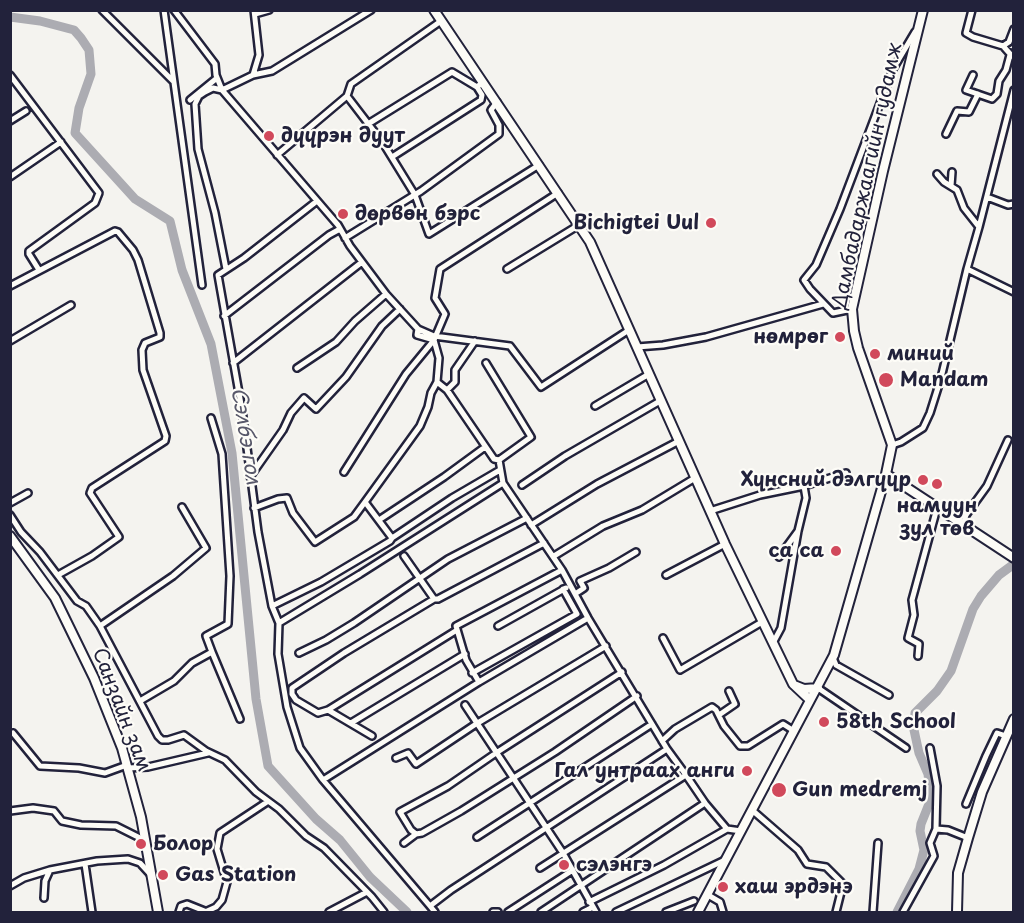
<!DOCTYPE html>
<html>
<head>
<meta charset="utf-8">
<style>
  body { margin:0 }
  #map { position:relative; width:1024px; height:923px; overflow:hidden; background:#f4f3ef; font-family:"Playpen Sans",sans-serif }
  canvas { display:block }
  .frame { position:absolute; inset:0; border:12px solid #22223b; pointer-events:none }
</style>
</head>
<body>
<div id="map">
<canvas width="1024" height="923"></canvas>
<div class="frame"></div>
</div>
<script>
const ctx = document.querySelector('canvas').getContext('2d');
ctx.lineJoin = 'round';
const poly = rows => new Path2D(rows.map(r => 'M' + r).join(''));
function strokePath(path, color, width, dash) { ctx.strokeStyle = color; ctx.lineWidth = width; ctx.lineCap = dash ? 'butt' : 'round'; ctx.setLineDash(dash || []); ctx.stroke(path); }
function write(font, color, halo, rows, align = 'center') {
  ctx.font = font + ' "Playpen Sans",sans-serif'; ctx.lineWidth = 4.5; ctx.setLineDash([]); ctx.textBaseline = 'middle'; ctx.strokeStyle = halo; ctx.fillStyle = color; for (const [text, x, y, turn = 0] of rows) {
    ctx.save(); ctx.translate(x, y); ctx.rotate((+turn || 0) * Math.PI / 180); ctx.textAlign = isNaN(turn) ? turn : align; if (halo) ctx.strokeText(text, 0, 0); ctx.fillText(text, 0, 0); ctx.restore();
  }
}
strokePath(poly([
  [10,17,40,21,74,30,81,38,89,50,91,74,79,108,75,133,135,199,170,221,182,270,211,344,232,453,256,699,268,766,316,819,340,840,370,877,407,912],
  [897,912,919,869,924,850,920,831,921,824,931,799,928,774,919,753,914,730,915,713,937,691,951,671,973,609,981,596,999,575,1014,564]
]), '#acacb2', 9);
const minor = poly([
  [102,10,173,81],
  [164,10,202,285],
  [174,10,215,64,216,75,222,90,338,225,350,246,386,294,418,329,434,336,510,346,541,387,629,330],
  [972,10,966,33,973,37,1003,46,1012,56],
  [255,14,269,10],
  [1003,46,1009,42,1014,29],
  [10,75,99,193,95,203,29,251,29,254,39,270],
  [253,75,272,71,371,10],
  [973,75,966,90,992,99,997,94,999,81,1006,70,1010,55],
  [347,96,351,84,441,21],
  [190,100,217,78],
  [10,121,26,111],
  [368,124,452,72,477,87,483,82],
  [946,134,957,111,969,112,978,94],
  [277,155,347,96,383,143,415,195,429,234,539,165],
  [392,157,481,100,482,95,477,87],
  [937,174,944,182,957,190,964,208,979,227],
  [10,177,61,142],
  [951,186,952,172],
  [987,197,1008,205,1014,204],
  [317,201,244,258,218,275,242,410,258,532,272,606,279,623,278,654,287,707,300,748,323,780,430,906],
  [345,238,421,191,499,134,499,125,491,110,497,102],
  [226,269,215,213,198,149,195,104,199,96,205,92,213,88,222,90,253,75,259,55,254,10],
  [507,269,579,225],
  [967,269,1014,292],
  [10,286,115,231,118,232,133,250,138,260,160,333,160,337,145,343,142,350,143,370,166,436,165,441,92,488,90,493,119,537,92,556,58,575],
  [852,309,833,313,810,289,804,280,816,265,840,209,893,69,915,32],
  [224,316,329,235,340,229],
  [10,341,71,305],
  [637,347,663,345,706,337,823,304],
  [233,363,362,262],
  [297,368,336,342,355,321,386,294],
  [437,382,447,390,494,459,499,460],
  [447,390,455,382,455,370,475,341],
  [595,406,649,374],
  [211,418,222,454,230,576,228,624,206,636,212,652],
  [892,445,901,442,923,428,930,413,941,378,967,269,979,227,1014,90],
  [344,472,406,374,434,340,417,335,418,329],
  [250,477,283,430,291,413,304,398,316,409,346,377,382,326,400,309],
  [522,485,565,456,660,401],
  [10,503,28,493],
  [254,508,278,499,287,498,293,513,315,542,354,517,365,502],
  [710,511,760,495,804,486,846,473],
  [10,515,21,532,40,552,77,601,86,606,100,626,158,736,162,740,168,740,184,735,206,751,225,760,256,792,279,809,306,836,324,848,372,897,384,912],
  [379,520,444,477,485,447],
  [531,525,597,484,679,441],
  [963,525,966,515,987,486,1008,440],
  [392,538,365,502,420,426,428,407,431,393,437,382,439,358,434,340,445,314,435,298,440,269,558,193],
  [404,556,434,599],
  [554,556,603,526,642,510,695,478],
  [779,557,798,531],
  [666,575,725,544],
  [575,594,584,588,580,581,609,568,636,552],
  [272,606,321,582,390,541,392,538,452,498,500,470],
  [279,623,360,574,503,483],
  [100,626,173,576,206,548,182,507],
  [498,626,566,588],
  [663,638,680,670,762,622],
  [773,643,781,628,798,531,806,498,804,486],
  [299,653,326,640,354,623,448,559,527,518],
  [918,656,919,644,908,638,914,615,912,600,937,508],
  [833,658,836,665,889,695],
  [472,673,577,614,563,589],
  [479,682,588,618],
  [818,688,906,748],
  [140,701,174,681,192,663,212,652,240,719],
  [465,705,563,853,596,912],
  [328,710,457,630],
  [719,715,735,704,729,691],
  [351,723,465,654],
  [13,733,40,766,79,768,105,773,127,765],
  [372,736,328,710,318,713,296,700,292,694,292,688,344,653,434,599,438,599,544,543],
  [662,741,675,729,712,707,716,710,724,726,740,746,748,746,783,724,794,731],
  [930,748,937,786,936,829,948,830,968,838],
  [667,749,686,775],
  [396,758,408,753,416,764,476,724,606,646],
  [128,768,148,767,208,753],
  [323,780,479,682,466,660,456,626,562,570],
  [966,804,986,756,997,733,1006,736],
  [752,810,798,850,807,864,826,867,843,884,836,912],
  [10,811,33,808,54,811,62,821,81,825,116,826,146,841],
  [416,834,411,830,400,812,448,786,496,753,622,672],
  [477,837,652,724],
  [404,843,416,834,422,833,461,811,555,752,637,696],
  [85,864,92,912],
  [540,868,686,775,705,803,727,829,741,831],
  [10,886,24,878,50,870,97,861,128,859,140,863,152,876],
  [708,895,720,902,723,912],
  [44,898,45,881,50,870],
  [589,902,664,865,727,829],
  [179,912,181,906,187,904,207,912],
  [205,912,216,907,222,900,227,882,217,849,220,833,267,802],
  [329,912,367,892],
  [435,912,430,906,451,890,667,749,588,618,562,570,503,483,499,460,531,437,486,363],
  [493,912,498,912],
  [508,912,573,870],
  [541,912,705,803],
  [583,912,593,907],
  [616,912,725,860],
  [666,912,694,901],
  [873,912,878,843],
  [903,912,934,856,930,843,936,829]
]);
const secondary = poly([
  [434,10,590,242,725,544,793,684,810,700],
  [886,474,1014,558],
  [10,536,55,598,94,678,122,748,141,817,158,912],
  [794,685,804,689,818,688],
  [698,912,834,655,886,474,892,445,858,348,854,331,852,309,883,171,923,10],
  [957,912,958,873,968,838,982,792,1014,719]
]);
strokePath(minor, '#22223b', 10);
strokePath(secondary, '#22223b', 12);
strokePath(minor, '#fdfcf7', 5);
strokePath(secondary, '#fdfcf7', 8);
for (const [x, y, r, color] of [
  [269,136,6,"#d1495b"],
  [343,214,6,"#d1495b"],
  [711,223,6,"#d1495b"],
  [840,337,6,"#d1495b"],
  [875,354,6,"#d1495b"],
  [886,380,8,"#d1495b"],
  [923,480,6,"#d1495b"],
  [937,484,6,"#d1495b"],
  [836,551,6,"#d1495b"],
  [824,722,6,"#d1495b"],
  [747,771,6,"#d1495b"],
  [779,790,8,"#d1495b"],
  [141,844,6,"#d1495b"],
  [564,865,6,"#d1495b"],
  [163,875,6,"#d1495b"],
  [723,887,6,"#d1495b"]
]) { const dot = new Path2D(); dot.arc(x, y, r, 0, 2 * Math.PI); ctx.fillStyle = color; ctx.fill(dot); strokePath(dot, '#fdfcf7', 2); }
write('bold 20px', '#22223b', '#fdfcf7', [
  ["дүүрэн дуут",281,136],
  ["дөрвөн бэрс",355,214],
  ["Bichigtei Uul",699,223,"right"],
  ["нөмрөг",828,337,"right"],
  ["миний",887,354],
  ["Mandam",900,380],
  ["Хүнсний дэлгүүр",911,480,"right"],
  ["намуун",937,506,"center"],
  ["зул төв",937,529,"center"],
  ["са са",824,551,"right"],
  ["58th School",836,722],
  ["Гал унтраах анги",735,771,"right"],
  ["Gun medremj",792,790],
  ["Болор",153,844],
  ["сэлэнгэ",576,865],
  ["Gas Station",175,875],
  ["хаш эрдэнэ",735,887]
], 'left');
write('20px', '#22223b', '#fdfcf7', [
  ["Дамбадаржаагийн гудамж",868,176,-78],
  ["Санзайн зам",121,710,69]
]);
write('italic 21px', '#59596b', '#fdfcf7', [
  ["Сэлбэ гол",245,436,81]
]);
</script>
</body>
</html>
